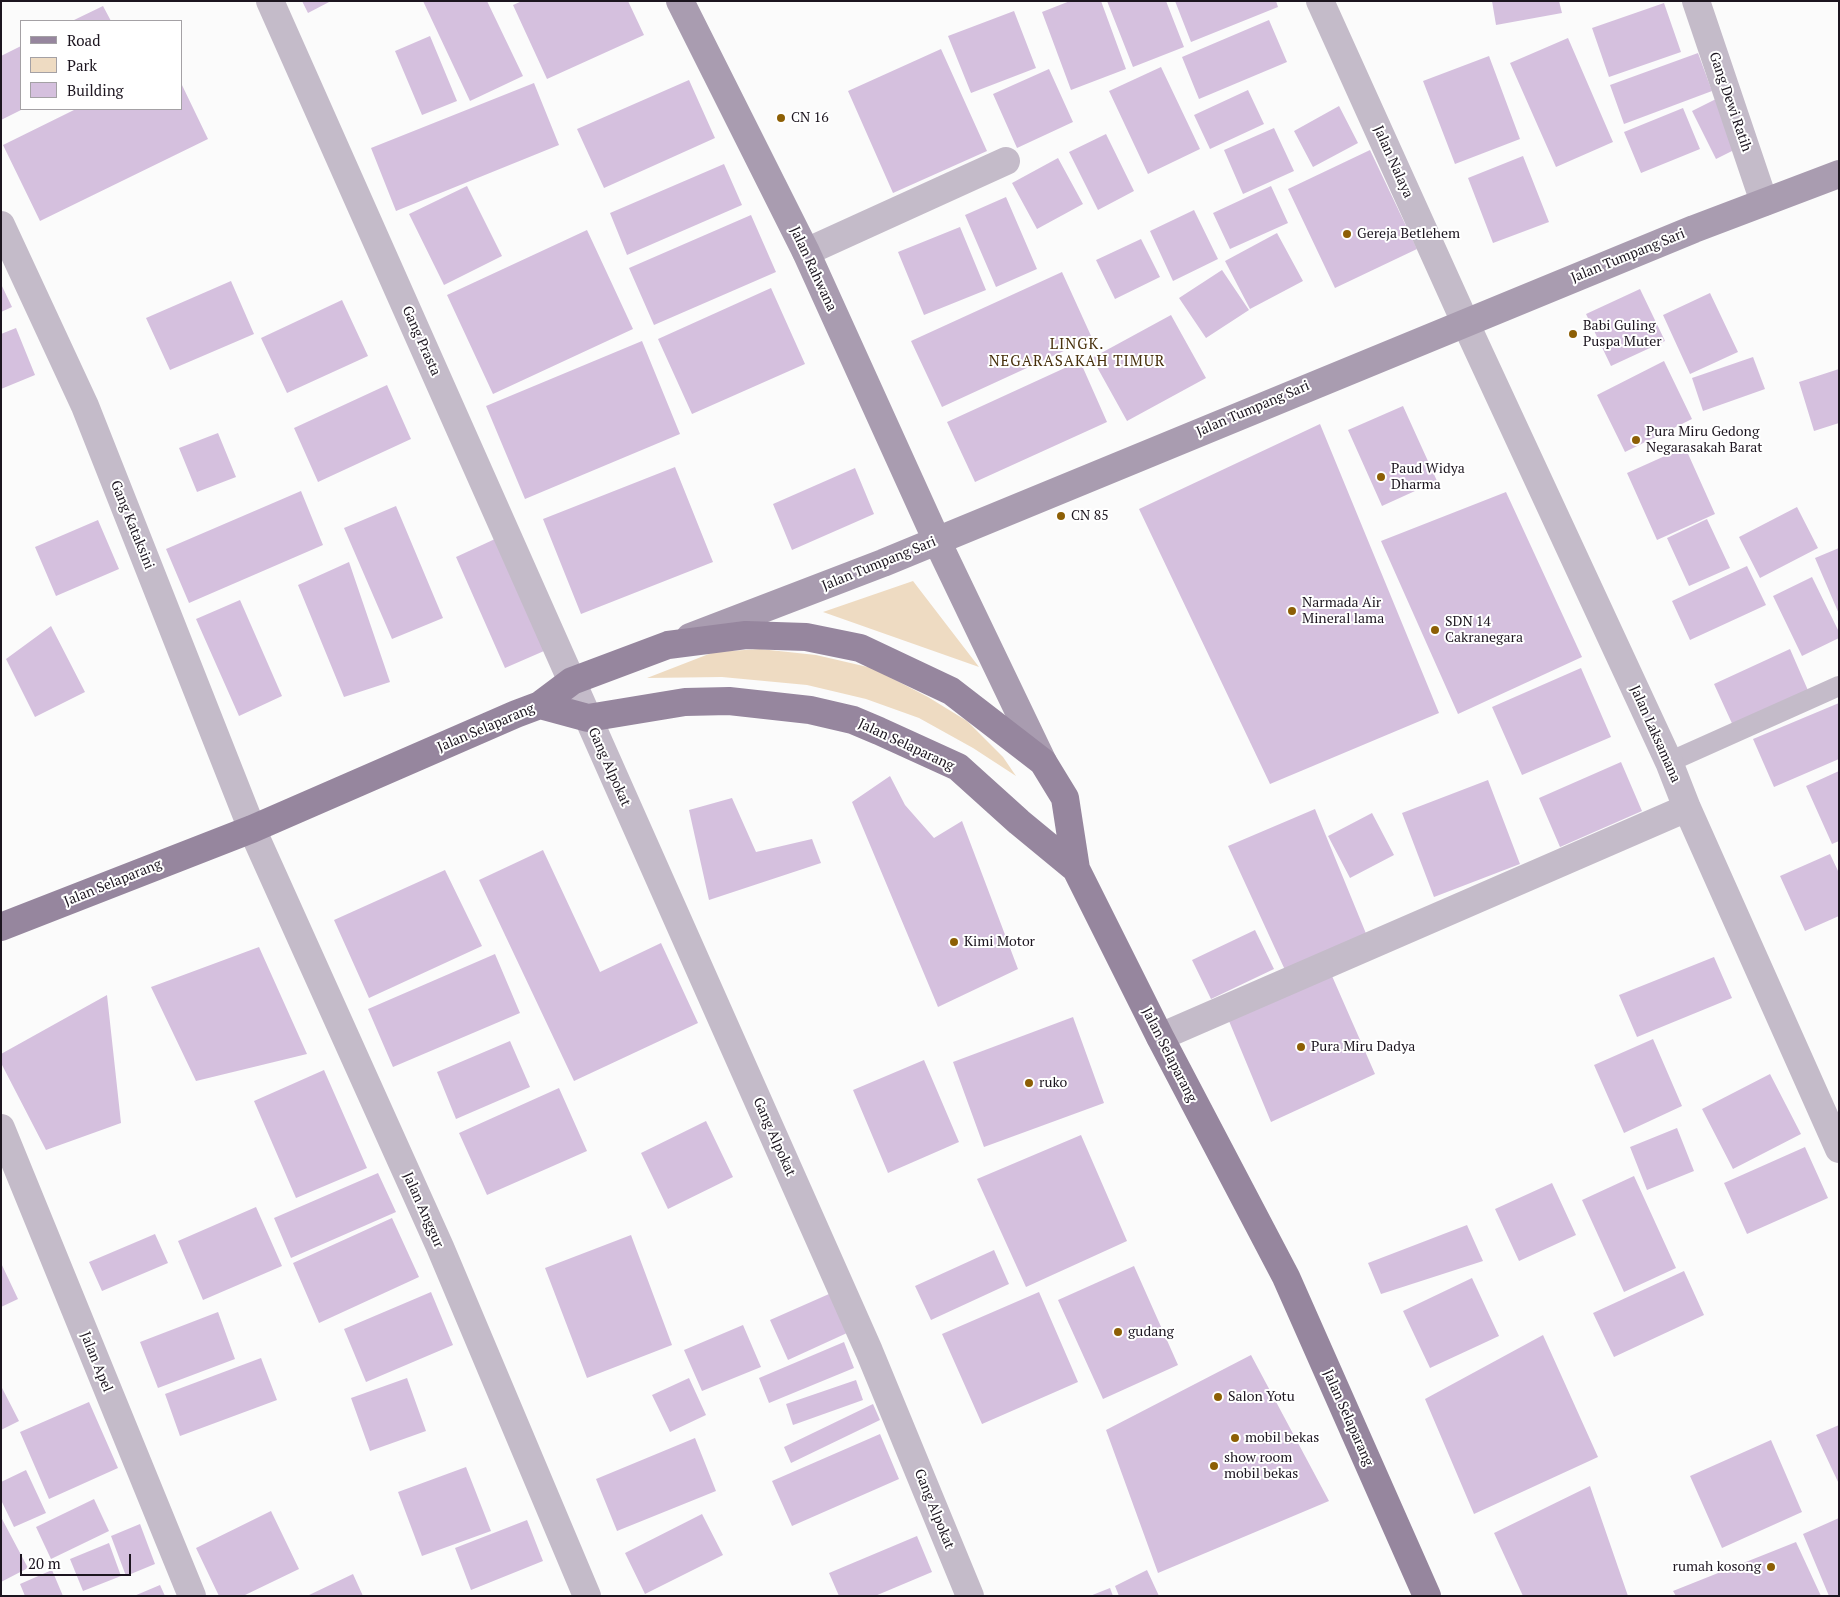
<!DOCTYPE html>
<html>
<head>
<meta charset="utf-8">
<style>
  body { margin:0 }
  #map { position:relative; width:1840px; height:1597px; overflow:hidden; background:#fbfbfb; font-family:"PT Serif",serif }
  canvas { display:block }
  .frame { position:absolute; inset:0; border:2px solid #1c151f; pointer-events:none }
  .legend { position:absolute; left:20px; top:20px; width:162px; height:90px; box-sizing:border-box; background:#fff; border:1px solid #a4a1a5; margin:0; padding:6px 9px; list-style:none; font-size:15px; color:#1c151f }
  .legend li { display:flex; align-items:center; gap:10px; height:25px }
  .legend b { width:25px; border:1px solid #a4a1a5 }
  .scale { position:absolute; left:20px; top:1554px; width:111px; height:22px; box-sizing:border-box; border:2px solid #1c151f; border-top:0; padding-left:6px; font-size:15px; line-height:18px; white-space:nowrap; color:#1c151f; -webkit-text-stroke:4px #fff; paint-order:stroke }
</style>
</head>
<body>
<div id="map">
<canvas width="1840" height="1597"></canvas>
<div class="frame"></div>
<ul class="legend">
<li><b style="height:6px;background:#96869e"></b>Road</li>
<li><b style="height:14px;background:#eedbc2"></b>Park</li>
<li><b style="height:14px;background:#d5c0de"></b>Building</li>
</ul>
<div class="scale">20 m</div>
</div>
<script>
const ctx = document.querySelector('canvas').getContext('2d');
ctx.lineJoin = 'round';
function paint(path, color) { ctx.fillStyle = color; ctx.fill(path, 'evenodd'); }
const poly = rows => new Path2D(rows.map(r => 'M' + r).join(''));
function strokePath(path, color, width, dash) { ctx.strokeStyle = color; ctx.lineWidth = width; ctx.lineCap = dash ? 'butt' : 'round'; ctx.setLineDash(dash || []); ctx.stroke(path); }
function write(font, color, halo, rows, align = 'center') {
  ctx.font = font + ' "PT Serif",serif'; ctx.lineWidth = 4; ctx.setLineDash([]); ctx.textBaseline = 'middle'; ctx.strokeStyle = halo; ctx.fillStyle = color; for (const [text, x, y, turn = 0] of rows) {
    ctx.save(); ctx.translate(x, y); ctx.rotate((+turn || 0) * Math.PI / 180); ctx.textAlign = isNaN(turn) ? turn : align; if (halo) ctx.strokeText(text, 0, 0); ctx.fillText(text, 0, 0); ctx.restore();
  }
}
paint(poly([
  [913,581,979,667,823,612],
  [760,649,816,655,872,668,928,697,967,721,1003,757,1016,776,973,748,919,718,866,699,807,685,722,677,647,678,714,652]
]), '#eedbc2');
paint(poly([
  [302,1,331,1,308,13],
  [423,1,487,1,523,76,470,101],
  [522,1,628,1,644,35,547,79,513,5],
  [1070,1,1101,1,1126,69,1071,90,1042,12],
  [1107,1,1166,1,1184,47,1133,67],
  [1175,1,1276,1,1278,7,1191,42],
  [1492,1,1559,1,1562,13,1496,25],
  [1664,3,1681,52,1609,77,1592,28],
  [103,6,111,21,72,21],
  [1014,11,1036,68,971,93,948,36],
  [1269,20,1287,62,1199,99,1182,57],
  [430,36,457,101,422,115,395,51],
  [1568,38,1613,142,1556,167,1510,63],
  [21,46,21,110,1,120,1,56],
  [941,49,987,151,893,193,848,91],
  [1698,53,1712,91,1624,124,1610,85],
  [1489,56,1520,139,1455,164,1423,81],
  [1161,67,1200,149,1148,174,1109,91],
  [1049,69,1073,122,1017,148,993,94],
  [689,80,715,138,604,188,577,129],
  [181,83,208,139,40,221,3,145,76,109,181,109],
  [534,83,559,145,396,211,371,148],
  [1248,90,1264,124,1210,149,1194,115],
  [1718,98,1742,146,1716,159,1692,111],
  [1339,106,1358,143,1313,167,1294,131],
  [1683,108,1700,149,1641,173,1624,132],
  [1274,128,1294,171,1243,194,1224,150],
  [1106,134,1134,191,1098,210,1069,152],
  [1370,150,1417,249,1335,288,1288,189],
  [1523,156,1549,222,1493,243,1468,178],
  [1058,158,1083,204,1037,229,1012,183],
  [724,164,742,205,627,255,610,213],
  [467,186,502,256,444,285,409,214],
  [1271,186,1288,223,1230,249,1213,213],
  [1006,197,1037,269,996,287,965,215],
  [1194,210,1218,259,1173,281,1150,231],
  [751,215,776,272,654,325,629,268],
  [960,227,986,290,924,315,898,252],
  [587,230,633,329,493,394,447,295],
  [1277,233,1303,281,1250,309,1225,261],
  [1141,239,1160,277,1115,299,1096,260],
  [1222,270,1249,310,1206,338,1179,298],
  [1062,272,1092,338,942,407,911,341],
  [231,281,254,334,170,370,146,318],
  [1,284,12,307,1,312],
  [771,288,805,364,692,414,658,339],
  [1640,289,1665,341,1611,366,1586,314],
  [1710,293,1738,352,1690,374,1663,315],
  [342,300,368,356,287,393,261,338],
  [1171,315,1206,378,1127,421,1092,358],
  [16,328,35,375,1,389,1,334],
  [642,341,680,434,525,499,486,406],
  [1753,357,1765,389,1703,411,1692,378],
  [1080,361,1107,422,975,482,947,422],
  [1664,361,1692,419,1625,452,1597,395],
  [1839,369,1839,423,1814,431,1799,382],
  [387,385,411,439,318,482,294,428],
  [1403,406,1437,481,1382,506,1348,430],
  [1320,424,1439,713,1270,784,1139,509],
  [218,433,236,477,197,492,179,448],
  [1685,447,1715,514,1657,540,1627,473],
  [675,467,713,562,581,614,543,519],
  [855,468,874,514,792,550,773,504],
  [301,491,323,545,189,603,166,549],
  [1506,492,1582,657,1458,714,1381,541],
  [396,506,443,618,392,639,344,528],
  [1797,507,1818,548,1760,578,1739,537],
  [1707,519,1730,568,1689,586,1667,538],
  [98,520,119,569,56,596,35,547],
  [495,539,544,651,505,668,456,557],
  [1839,548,1839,614,1815,558],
  [349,562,390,682,344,697,298,585],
  [1747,566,1766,605,1690,640,1672,601],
  [1812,577,1839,632,1839,638,1802,656,1773,596],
  [240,600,282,696,239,716,196,619],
  [51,626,85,692,35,717,6,659],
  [1790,649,1810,695,1735,730,1714,684],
  [1581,668,1611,737,1522,775,1492,707],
  [1839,703,1839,759,1774,787,1753,739],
  [1621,762,1642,811,1560,847,1539,798],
  [1839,771,1839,841,1832,844,1806,786],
  [890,776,905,805,934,838,962,821,1018,969,938,1007,852,802],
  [1488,780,1520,864,1434,897,1402,813],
  [732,798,756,852,812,839,821,863,709,900,689,810],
  [1315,809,1367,936,1285,970,1228,846],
  [1372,813,1394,855,1350,878,1328,836],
  [543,850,600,972,661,943,698,1023,574,1081,479,880],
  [1830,854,1839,873,1839,916,1805,931,1780,876],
  [445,870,482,946,369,998,334,920],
  [1255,930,1274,969,1211,999,1192,960],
  [259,947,307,1054,196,1081,151,987],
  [495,954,520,1013,393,1067,368,1009],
  [1714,957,1732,998,1637,1037,1619,995],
  [1332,976,1375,1074,1271,1122,1229,1021],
  [107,995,121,1123,46,1150,1,1063,1,1054],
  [1073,1017,1104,1103,984,1147,953,1062],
  [1653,1039,1682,1106,1624,1133,1594,1065],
  [510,1041,530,1087,456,1119,437,1072],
  [924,1060,959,1142,888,1173,853,1090],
  [324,1070,367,1168,296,1198,254,1101],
  [1770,1074,1801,1134,1733,1169,1702,1109],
  [559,1088,587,1151,487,1195,459,1133],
  [706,1121,733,1177,668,1209,641,1153],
  [1677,1128,1694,1171,1647,1190,1630,1147],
  [1081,1135,1127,1241,1026,1287,977,1179],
  [1805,1147,1828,1198,1747,1234,1724,1183],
  [378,1173,396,1212,291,1258,274,1218],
  [1634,1176,1676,1268,1624,1292,1582,1200],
  [1552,1183,1576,1235,1519,1261,1495,1209],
  [256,1207,282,1266,203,1300,178,1241],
  [392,1218,419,1277,319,1323,293,1263],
  [1467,1225,1483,1261,1381,1294,1368,1263],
  [155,1234,168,1263,102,1291,89,1262],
  [631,1235,672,1345,587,1378,545,1268],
  [994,1250,1009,1284,931,1320,915,1286],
  [1,1263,18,1299,1,1307],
  [1134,1266,1178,1365,1103,1399,1058,1300],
  [1684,1271,1704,1315,1614,1357,1593,1313],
  [1472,1278,1499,1336,1430,1368,1403,1311],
  [431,1292,453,1345,366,1382,344,1329],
  [1039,1292,1078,1382,982,1424,942,1334],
  [829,1294,847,1333,788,1360,770,1320],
  [218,1312,235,1359,158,1388,140,1342],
  [743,1325,761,1367,702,1391,684,1350],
  [1543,1335,1598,1457,1474,1514,1425,1399],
  [844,1342,854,1368,769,1403,759,1378],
  [1251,1355,1329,1501,1158,1573,1106,1430],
  [261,1358,277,1400,180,1436,165,1394],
  [407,1378,426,1431,370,1451,351,1398],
  [689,1378,706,1415,670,1432,652,1395],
  [856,1380,863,1400,793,1425,786,1404],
  [1,1386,19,1421,1,1430],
  [89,1402,118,1468,49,1499,20,1432],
  [873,1404,880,1420,791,1463,784,1447],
  [1839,1425,1839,1484,1816,1435],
  [880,1434,899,1479,792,1526,772,1481],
  [695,1438,716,1491,617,1531,596,1479],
  [1771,1440,1802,1512,1722,1548,1690,1476],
  [466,1467,491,1531,422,1556,398,1492],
  [26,1470,46,1513,14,1527,1,1500,1,1482],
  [1590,1486,1628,1596,1523,1596,1494,1533],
  [94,1499,109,1531,51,1559,36,1527],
  [271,1511,299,1569,243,1596,219,1596,196,1548],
  [702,1514,723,1555,645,1594,625,1553],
  [1,1517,28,1568,1,1582],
  [1839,1518,1839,1596,1829,1596,1803,1534],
  [527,1520,543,1561,471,1590,455,1548],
  [140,1524,155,1564,126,1576,111,1536],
  [917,1536,932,1572,875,1596,839,1596,829,1573],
  [1796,1542,1821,1596,1676,1596,1673,1591],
  [109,1543,121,1576,83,1591,70,1559],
  [52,1570,63,1596,25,1596,20,1584],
  [1147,1570,1159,1596,1119,1596,1115,1586],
  [353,1574,363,1596,307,1596],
  [160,1585,165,1596,134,1596],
  [1110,1588,1113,1596,1090,1596]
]), '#d5c0de');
strokePath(poly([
  [1669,762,1839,686]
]), '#c4bbc9', 20);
strokePath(poly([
  [270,1,869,1351,970,1596],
  [1320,1,1465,322,1669,762,1687,808,1839,1149],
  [1696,1,1764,202],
  [1,225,85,406,252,829,440,1247,587,1596],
  [806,252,1006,161],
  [1160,1037,1687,808],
  [1,1128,192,1596]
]), '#c4bbc9', 28);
strokePath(poly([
  [680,1,806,252,937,541,1043,762],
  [690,637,883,563,1694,229,1839,174]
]), '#a99cb0', 28);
strokePath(poly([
  [540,705,572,681,668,645,746,635,806,637,860,648,951,691,1043,762,1065,798,1076,869],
  [1,927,252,829,516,714,540,705,588,718,685,702,729,701,810,710,853,720,879,731,958,767,1019,822,1076,869,1160,1037,1286,1277,1427,1596]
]), '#96869e', 28);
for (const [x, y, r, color] of [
  [781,118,5,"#8d5f05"],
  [1347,234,5,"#8d5f05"],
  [1573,334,5,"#8d5f05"],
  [1636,440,5,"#8d5f05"],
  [1381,477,5,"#8d5f05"],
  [1061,516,5,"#8d5f05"],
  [1292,611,5,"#8d5f05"],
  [1435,630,5,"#8d5f05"],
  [954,942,5,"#8d5f05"],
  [1301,1047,5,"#8d5f05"],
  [1029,1083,5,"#8d5f05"],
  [1118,1332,5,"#8d5f05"],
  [1218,1397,5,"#8d5f05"],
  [1235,1438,5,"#8d5f05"],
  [1214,1466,5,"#8d5f05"],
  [1771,1567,5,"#8d5f05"]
]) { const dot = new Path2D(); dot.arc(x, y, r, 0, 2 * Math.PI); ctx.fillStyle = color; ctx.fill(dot); strokePath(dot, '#fff', 2); }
write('14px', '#1c151f', '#fff', [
  ["Gang Dewi Ratih",1730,102,71],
  ["Jalan Nalaya",1393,162,66],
  ["Jalan Tumpang Sari",1628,256,-22],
  ["Jalan Rahwana",813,269,65],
  ["Gang Prasta",421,341,66],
  ["Jalan Tumpang Sari",1253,409,-23],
  ["Gang Kataksini",132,525,68],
  ["Jalan Tumpang Sari",879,564,-22],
  ["Jalan Selaparang",486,728,-23],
  ["Jalan Laksamana",1655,734,66],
  ["Jalan Selaparang",906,745,25],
  ["Gang Alpokat",609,767,66],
  ["Jalan Selaparang",113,883,-22],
  ["Jalan Selaparang",1169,1055,63],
  ["Gang Alpokat",774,1137,66],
  ["Jalan Anggur",423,1210,66],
  ["Jalan Apel",96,1362,68],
  ["Jalan Selaparang",1348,1418,66],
  ["Gang Alpokat",934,1509,68]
]);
write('14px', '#1c151f', '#fff', [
  ["CN 16",791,118],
  ["Gereja Betlehem",1357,234],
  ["Babi Guling",1583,326],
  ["Puspa Muter",1583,342],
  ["Pura Miru Gedong",1646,432],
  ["Negarasakah Barat",1646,448],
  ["Paud Widya",1391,469],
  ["Dharma",1391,485],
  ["CN 85",1071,516],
  ["Narmada Air",1302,603],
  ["Mineral lama",1302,619],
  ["SDN 14",1445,622],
  ["Cakranegara",1445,638],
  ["Kimi Motor",964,942],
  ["Pura Miru Dadya",1311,1047],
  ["ruko",1039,1083],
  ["gudang",1128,1332],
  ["Salon Yotu",1228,1397],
  ["mobil bekas",1245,1438],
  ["show room",1224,1458],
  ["mobil bekas",1224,1474],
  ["rumah kosong",1761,1567,"right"]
], 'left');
ctx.letterSpacing = '1px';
write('15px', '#47300c', '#fff', [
  ["LINGK.",1077,345],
  ["NEGARASAKAH TIMUR",1077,362]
]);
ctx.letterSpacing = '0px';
</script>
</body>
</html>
